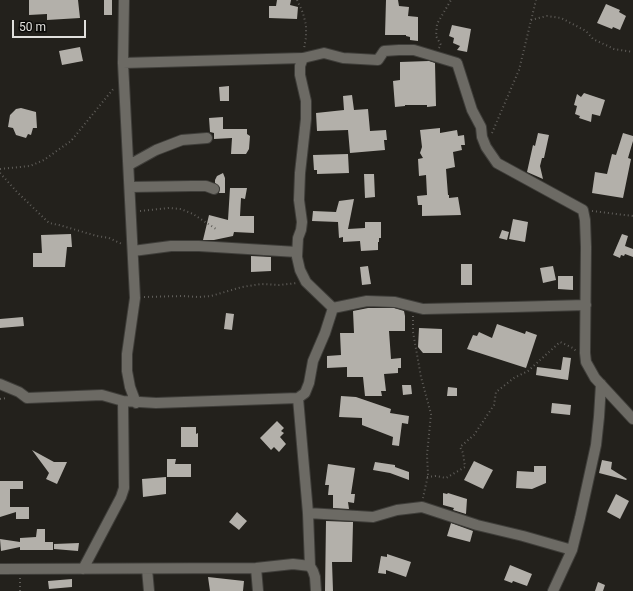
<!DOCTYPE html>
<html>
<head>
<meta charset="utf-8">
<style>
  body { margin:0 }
  #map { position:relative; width:633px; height:591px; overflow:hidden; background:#23211c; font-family:Roboto,sans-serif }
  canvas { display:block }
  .scale { position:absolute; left:12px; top:20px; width:74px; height:18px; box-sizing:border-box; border:2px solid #e0dfdc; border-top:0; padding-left:5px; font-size:12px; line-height:14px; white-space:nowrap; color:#e0dfdc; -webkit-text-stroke:3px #0b0b09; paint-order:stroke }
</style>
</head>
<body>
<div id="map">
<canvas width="633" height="591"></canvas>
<div class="scale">50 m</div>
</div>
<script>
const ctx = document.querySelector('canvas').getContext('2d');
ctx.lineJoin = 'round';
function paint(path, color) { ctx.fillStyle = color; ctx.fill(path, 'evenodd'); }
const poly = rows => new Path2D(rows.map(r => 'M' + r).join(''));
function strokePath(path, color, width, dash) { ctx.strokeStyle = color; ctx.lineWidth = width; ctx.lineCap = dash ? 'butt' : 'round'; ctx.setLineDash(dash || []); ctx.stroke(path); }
paint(poly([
  [29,0,78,0,80,18,47,20,47,14,29,15],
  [104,0,112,0,112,15,104,15],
  [277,0,291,0,290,5,298,7,297,19,269,18,269,6,276,6],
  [386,0,398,0,399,6,409,7,408,16,418,17,418,41,410,40,410,37,406,36,406,35,385,35],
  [606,4,620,10,619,12,626,16,620,30,613,27,612,29,597,23],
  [452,25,471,29,467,52,457,50,460,46,453,43,454,38,449,36],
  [80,47,83,61,62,65,59,51],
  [429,61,435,63,436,106,427,107,427,105,405,105,405,106,395,107,393,81,400,80,400,62],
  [229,86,229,101,220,101,219,87],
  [584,93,605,100,600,116,592,114,591,122,579,118,580,116,575,114,577,106,574,105,577,94,581,97],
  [352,95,354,110,368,109,370,131,386,130,387,140,384,140,385,150,350,153,348,130,317,131,316,113,344,110,343,96],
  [21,108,36,112,37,128,33,128,31,135,28,134,26,138,16,135,13,128,8,127,10,115,16,109],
  [223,117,223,129,247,129,247,134,250,136,249,149,246,154,231,154,232,138,214,139,214,133,210,132,209,118],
  [440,128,440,133,457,130,458,136,464,135,465,145,461,145,462,150,453,152,455,167,446,169,448,195,449,195,449,198,458,197,461,215,422,216,422,205,418,205,417,196,427,195,426,175,419,176,418,159,423,158,420,153,422,147,420,130],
  [538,133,549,135,544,158,542,158,540,166,543,179,527,172,533,145,535,146],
  [623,133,633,136,633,141,628,158,631,159,623,198,592,193,595,172,607,174,612,154,616,155],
  [348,154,349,173,317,174,317,170,314,170,313,155],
  [223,173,225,178,225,193,219,193,220,188,215,183,215,180,217,176],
  [364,174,374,174,375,197,365,198],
  [230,188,247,188,245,199,241,198,240,216,254,216,254,233,234,232,233,236,214,240,203,240,209,215,228,220],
  [354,199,348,229,365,228,365,222,381,222,381,238,379,238,379,242,378,242,378,250,361,251,360,241,343,242,343,237,339,238,338,222,312,221,313,211,336,212,339,201],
  [513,219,528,222,525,242,509,239],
  [502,230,509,232,507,240,499,238],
  [71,234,72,247,67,247,65,267,33,267,33,253,42,253,41,235],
  [622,234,628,236,625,246,633,249,633,257,625,254,624,256,621,255,620,258,613,255],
  [251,256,271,257,271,271,251,272],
  [461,264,472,264,472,285,461,285],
  [368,266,371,284,362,285,360,267],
  [553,266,556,280,543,283,540,268],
  [558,276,573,276,573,290,558,289],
  [368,308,394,308,404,311,405,316,405,331,389,331,391,359,401,358,401,368,398,368,398,373,384,374,386,391,381,391,382,396,365,396,363,377,347,377,347,367,327,368,327,356,341,355,340,333,354,333,353,311],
  [226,313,234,314,232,330,224,329],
  [23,317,24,326,0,328,0,319],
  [497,324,525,334,526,331,537,335,526,368,467,349,473,335,477,336,479,332,492,338],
  [419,328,442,329,442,353,423,353,418,347],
  [563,357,571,358,568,380,536,375,537,367,561,370],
  [402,385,411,385,412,394,403,395],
  [448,387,457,388,457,396,447,396],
  [341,396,356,397,391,409,390,413,409,416,408,424,402,423,399,446,392,445,393,437,362,425,362,418,339,417],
  [552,403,571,405,570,415,551,413],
  [277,421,284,428,281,431,284,433,280,437,286,444,279,452,274,447,271,450,260,438],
  [181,427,196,427,196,434,198,433,198,447,181,447],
  [32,450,54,462,67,462,57,484,46,479,49,473],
  [167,459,176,459,175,464,191,464,191,477,167,477],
  [602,460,612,462,611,469,627,479,626,480,599,473],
  [474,461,493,470,483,489,464,480],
  [375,462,395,465,395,467,409,472,409,480,390,473,373,470],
  [328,464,355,468,351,494,355,494,354,503,348,502,349,509,333,508,333,495,328,495,329,485,325,485],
  [534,466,546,466,546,483,532,489,516,488,517,471,534,472],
  [166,477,166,494,143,497,142,479],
  [0,481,23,481,23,489,10,489,10,507,29,507,29,519,16,519,16,512,0,517],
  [443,493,447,494,448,493,467,499,466,514,453,510,454,508,443,505],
  [616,494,629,501,620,519,607,512],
  [237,512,247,521,239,530,229,522],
  [326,521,353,522,353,523,352,562,332,562,333,591,325,591],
  [451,523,473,531,470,542,447,536],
  [37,529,45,529,45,542,53,542,53,550,20,550,20,547,1,551,0,539,20,542,20,538,36,537],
  [79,543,78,551,54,549,54,544],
  [387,554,411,562,406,577,386,570,386,574,378,573,381,556,387,557],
  [510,565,532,574,527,586,513,581,512,583,504,580],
  [208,577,244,581,243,591,210,591],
  [72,579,72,587,49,589,48,581],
  [598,582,605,585,603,591,595,591]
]), '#b3b0aa');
const minor = poly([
  [124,0,123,63,135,298,127,354,127,371,130,387,136,403],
  [303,58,300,66,300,75,306,101,306,119,300,173,299,200,302,222,301,230,298,238,297,257,300,270,306,282,333,308],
  [123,63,303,58,324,53,343,58,378,60,384,51,399,50,414,50,457,63,472,110,481,127,482,137,486,147,497,163,583,210,585,220,586,247,585,353,586,362,595,378,633,419],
  [129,165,156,150,182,140,207,138],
  [130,187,192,186,206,186,214,189],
  [133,251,171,246,199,246,297,252],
  [333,308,367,301,395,302,423,309,512,307,586,305],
  [0,384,19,392,27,398,102,395,123,401,156,403,298,398,305,393,309,383,313,361,325,333,333,308],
  [298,398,308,513,310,566],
  [308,513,373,517,397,510,422,507,477,525,523,536,572,550],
  [256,568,258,591],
  [0,569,256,568,293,564,310,566,313,571,315,577,316,591],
  [83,569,121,497,124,488,123,401],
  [147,569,149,591],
  [553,591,572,550,580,518,596,445,599,417,601,384]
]);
strokePath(minor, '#3f3e3a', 12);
strokePath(poly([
  [297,0,303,13,306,25,306,37,304,49],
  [531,20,547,16,561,18,586,31,593,39,614,49,633,52],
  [439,48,441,45,436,36,437,24,451,0],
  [492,133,519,70,536,0],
  [0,169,30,166,44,160,58,150,71,141,114,88],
  [0,173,17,192,49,223,59,225,97,236,109,238,122,244],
  [140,211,169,208,181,209,193,214,216,229],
  [592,211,633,216],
  [144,297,182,296,199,297,211,296,242,287,261,284,279,285,297,283],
  [413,316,413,332,421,377,431,414,427,455,428,475,423,498],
  [0,399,7,398],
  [427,477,436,476,446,478,465,467,463,453,460,447,474,435,494,405,496,392,514,378,528,371,560,342,573,348,576,351],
  [20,591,20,578]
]), '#605e5a', 2, [1, 3]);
strokePath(minor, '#6c6a64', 10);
</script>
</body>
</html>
